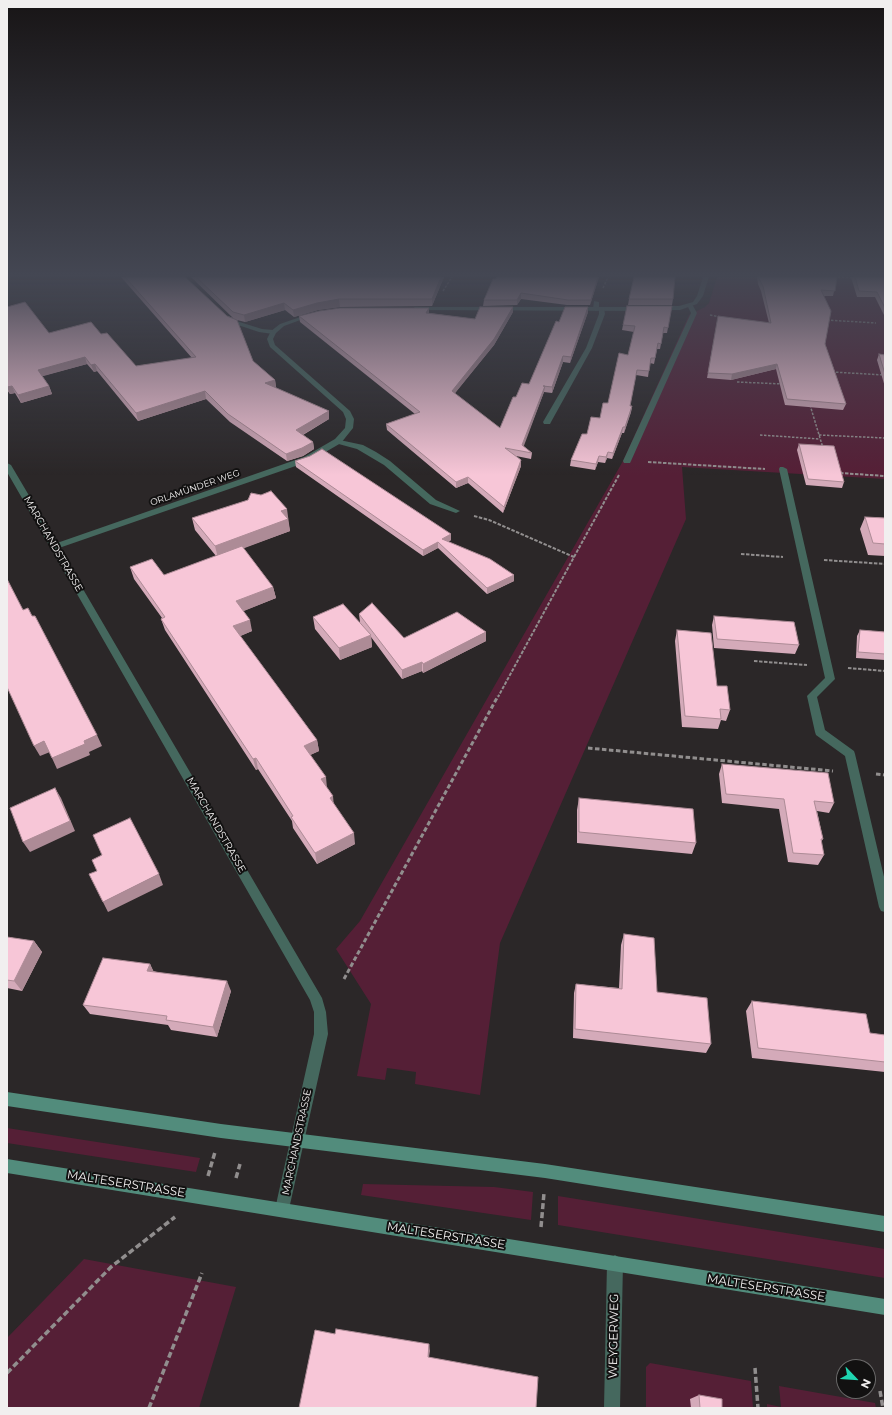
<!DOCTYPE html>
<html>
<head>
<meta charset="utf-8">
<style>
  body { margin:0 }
  #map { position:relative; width:892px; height:1415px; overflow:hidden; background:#2b2728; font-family:Montserrat,sans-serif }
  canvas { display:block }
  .frame { position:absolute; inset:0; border:8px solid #f1efef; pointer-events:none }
  .north { position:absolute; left:836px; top:1359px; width:40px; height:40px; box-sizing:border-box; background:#121111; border:1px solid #6b6a6a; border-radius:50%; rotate:115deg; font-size:11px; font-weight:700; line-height:16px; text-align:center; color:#f1efef }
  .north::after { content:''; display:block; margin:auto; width:14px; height:18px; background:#1fd5b0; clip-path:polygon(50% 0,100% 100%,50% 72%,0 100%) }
</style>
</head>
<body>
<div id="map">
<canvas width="892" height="1415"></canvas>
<div class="frame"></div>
<div class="north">N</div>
</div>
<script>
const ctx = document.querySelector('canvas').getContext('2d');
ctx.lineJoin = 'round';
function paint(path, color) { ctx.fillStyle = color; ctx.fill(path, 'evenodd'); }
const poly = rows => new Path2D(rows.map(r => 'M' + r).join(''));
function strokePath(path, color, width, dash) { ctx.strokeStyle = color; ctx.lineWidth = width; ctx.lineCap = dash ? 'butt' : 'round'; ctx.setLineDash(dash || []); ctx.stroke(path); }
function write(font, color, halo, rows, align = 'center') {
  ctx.font = font + ' Montserrat,sans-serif'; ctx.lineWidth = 4; ctx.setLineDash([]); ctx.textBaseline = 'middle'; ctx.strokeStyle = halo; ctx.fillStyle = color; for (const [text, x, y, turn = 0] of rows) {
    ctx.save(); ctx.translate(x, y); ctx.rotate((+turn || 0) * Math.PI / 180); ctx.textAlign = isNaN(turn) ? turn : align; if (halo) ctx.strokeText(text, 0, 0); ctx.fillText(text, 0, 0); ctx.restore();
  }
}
paint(poly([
  [717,277,885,277,885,479,682,467,686,519,500,943,480,1095,415,1084,416,1072,387,1068,385,1080,357,1076,371,1004,336,949,360,921,623,461,689,315,705,307,709,303],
  [7,1128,200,1158,196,1172,7,1143],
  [363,1184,494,1187,533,1192,531,1220,361,1195],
  [558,1196,885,1249,885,1278,558,1225],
  [84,1259,236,1287,199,1408,7,1408,7,1338],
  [650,1363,751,1381,753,1408,646,1408,646,1367],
  [779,1386,875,1403,876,1408,767,1408,767,1404,781,1407]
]), '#551f36');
strokePath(poly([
  [838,277,853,278],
  [603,288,608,277],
  [443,291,452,277],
  [710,315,721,317],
  [827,320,876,323],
  [832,372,885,375],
  [737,382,783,384],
  [810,405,823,448],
  [760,435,820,439],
  [819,435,885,438]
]), '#918e8e', 1.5, [2.5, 1.5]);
strokePath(poly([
  [648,462,765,469],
  [840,473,885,476],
  [474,516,489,520,574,557,498,697],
  [741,554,783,557],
  [574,557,619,475],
  [824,560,885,564],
  [754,661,807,665],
  [848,668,885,671]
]), '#918e8e', 2, [3.5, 1.5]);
strokePath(poly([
  [588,748,833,771],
  [876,774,885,775],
  [344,979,498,696]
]), '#918e8e', 3, [4.5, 2.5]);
strokePath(poly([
  [208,1176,215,1152],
  [236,1178,240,1164],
  [541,1227,544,1193],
  [755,1368,758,1408],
  [7,1373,111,1267,175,1217],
  [880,1391,883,1408],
  [149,1408,202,1273]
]), '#918e8e', 3.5, [6, 3]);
paint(poly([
  [594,301,599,302,599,309,604,308,605,314,592,348,551,422,550,424,544,424,543,422,586,348,599,314,599,309,596,311,593,309,594,301],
  [690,303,692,304,697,313,631,461,630,463,624,463,623,461,691,313,687,305,690,303],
  [225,316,229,316,233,320,262,329,273,330,276,332,273,334,259,332,229,322,224,317,225,316],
  [335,439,363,445,376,452,390,461,436,500,460,511,456,513,430,504,384,465,357,449,335,443,335,439],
  [780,467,783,467,787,469,835,679,817,697,825,730,854,751,855,754,885,881,885,912,881,911,879,907,845,756,816,735,815,732,807,696,825,678,779,469,780,467]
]), '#45685e');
paint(poly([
  [703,277,709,277,703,296,697,304,680,310,659,310,656,308,659,306,679,306,693,302,697,296,703,277],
  [415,307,639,307,642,309,639,311,413,310,412,309,415,307],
  [309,314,314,315,284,326,276,333,273,339,275,345,350,411,354,419,353,428,341,443,310,461,59,548,322,998,326,1012,328,1034,289,1209,287,1214,282,1216,277,1214,275,1209,314,1034,314,1012,310,1000,7,472,7,463,11,465,57,543,304,457,335,439,345,428,346,419,343,412,270,347,267,339,271,331,280,324,309,314],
  [615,1255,620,1258,623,1263,620,1408,604,1408,607,1263,610,1258,615,1255]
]), '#45685e');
paint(poly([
  [7,1092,221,1124,545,1164,885,1216,885,1232,545,1178,221,1138,7,1106,7,1092],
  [7,1159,885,1299,885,1315,7,1173,7,1159]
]), '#528c7c');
paint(poly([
  [121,277,185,277,227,316,233,318,191,277,444,277,432,306,340,307,318,310,294,317,285,310,245,322,237,320,253,361,275,380,276,387,275,387,329,419,303,435,313,442,314,449,303,456,287,461,230,422,206,399,138,421,97,371,94,372,87,364,42,376,49,386,52,394,21,403,15,393,10,394,7,390,7,307,49,333,101,334,136,366,192,358],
  [497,277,599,277,590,305,567,305,521,299,517,305,483,306,484,300],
  [757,277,837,277,833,296,824,296,825,344,846,404,843,410,785,405,776,369,731,380,707,378,717,322,769,323,761,291,758,284],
  [851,277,885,277,885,317,875,297,857,297],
  [629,299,673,299,672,305,628,305],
  [672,306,667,333,663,333,660,349,657,349,654,364,650,363,648,377,636,375,630,406,632,406,631,412,624,433,622,433,612,459,607,458,605,463,598,462,595,470,570,466,571,460,587,434,600,418,608,403,628,355,634,332,622,330,623,325],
  [513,312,494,345,454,394,500,428,516,397,529,384,559,322,588,312,570,363,563,362,552,393,544,392,523,446,532,453,531,459,516,456,521,460,521,466,503,513,468,483,456,488,387,430,386,424,415,414,300,322,299,316,429,313,475,319],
  [879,354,885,355,885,387,877,360],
  [799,444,844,482,842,488,806,485,797,450],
  [295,461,451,534,451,540,448,542,514,575,514,581,487,594,438,548,423,556,296,467],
  [865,517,885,518,885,556,868,555,860,529],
  [192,518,289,521,288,521,290,531,243,548,273,587,276,598,243,611,252,631,240,636,317,740,319,751,310,755,327,788,334,804,355,844,317,864,293,828,292,821,258,769,256,770,165,630,161,619,162,618,134,579,130,567,164,575,216,556,195,530],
  [359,614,404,638,486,641,423,673,422,671,402,679,371,637,372,647,340,660,315,629,313,617,360,622],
  [714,616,799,645,795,654,714,648,712,625],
  [677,630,717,686,730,710,726,721,721,720,718,729,682,727,675,641],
  [860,630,885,632,885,660,856,658,857,636],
  [722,764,834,803,829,813,817,811,823,839,821,842,824,855,818,865,788,862,779,809,722,803,719,774],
  [579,798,696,843,692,854,577,843,577,810],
  [624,934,657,992,711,1044,706,1053,573,1038,574,993,576,984,619,988,621,945],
  [7,937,34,941,42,952,22,991,7,988],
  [150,964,153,971,231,991,217,1037,171,1030,168,1025,90,1014,83,1005],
  [752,1001,870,1033,885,1035,885,1072,752,1058,746,1011],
  [699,1395,722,1408,691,1408,690,1399]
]), '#d4aab9');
paint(poly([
  [441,277,444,277,432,306,432,299],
  [598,277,599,277,590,305,591,300],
  [521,293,521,299,517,305,517,300],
  [339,299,340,307,318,310,294,317,293,310,317,303],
  [284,303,285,310,245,322,244,315],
  [513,307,513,312,494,345,452,397,452,391],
  [588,307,588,312,570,363,571,357],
  [429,308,429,313,426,319,426,313],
  [563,356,563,362,552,393,552,387],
  [85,357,87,364,40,377,38,370],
  [95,364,97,371,94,372,91,365],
  [777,364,776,369,731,380,732,374],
  [275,380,276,387,266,390,265,383],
  [12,386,15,393,10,394,7,387],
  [49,386,52,394,21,403,18,395],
  [545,386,544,392,522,451,522,445],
  [205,391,206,399,138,421,136,413],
  [632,406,631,412,624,433,625,427],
  [329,411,329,419,297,438,296,430],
  [623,427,622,433,612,459,613,453],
  [313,442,314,449,303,456,287,461,286,454],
  [608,452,607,458,605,463,606,457],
  [599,456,598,462,595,470,596,464],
  [521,460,521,466,503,513,504,507],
  [468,477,468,483,456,488,456,482],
  [287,509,290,531,218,558,215,546,281,511],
  [451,534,451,540,442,546,442,539],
  [438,542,438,548,423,556,423,550],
  [514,575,514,581,487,594,487,588],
  [273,587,276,598,239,613,236,601],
  [250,620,252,631,236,638,233,626],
  [486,632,486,641,423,673,423,664],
  [371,635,372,647,340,660,339,648],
  [422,662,422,671,402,679,402,670],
  [97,735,102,746,89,752,90,755,57,769,52,758,84,741],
  [317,740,319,751,306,757,304,746],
  [44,741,50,752,40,756,34,746],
  [256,758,258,769,256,770,253,759],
  [326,777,327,788,321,779],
  [55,788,61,798,75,831,30,852,23,842],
  [333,796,334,807,330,798],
  [354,833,355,844,317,864,315,853],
  [159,874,163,885,108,912,103,902],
  [34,941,42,952,22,991,14,981],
  [150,964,155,974,147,971],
  [227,981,231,991,217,1037,213,1027],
  [429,1344,430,1351,428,1363,428,1357]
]), '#ad8b96');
const building = poly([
  [125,277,185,277,227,316,237,320,253,361,275,380,265,383,329,411,296,430,313,442,302,448,286,454,228,414,205,391,136,413,95,364,91,365,85,357,38,370,49,386,18,395,12,386,7,387,7,307,25,302,49,333,91,322,101,334,107,333,136,366,196,357,125,277],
  [196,277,441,277,432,299,339,299,317,303,293,310,284,303,244,315,233,312,196,277],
  [497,277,598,277,591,300,568,300,521,293,517,300,484,300,493,279,496,279,497,277],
  [634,277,675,277,673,299,629,299,634,277],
  [759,277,837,277,835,291,821,290,831,311,825,344,846,404,787,399,777,364,732,374,708,373,718,316,771,323,763,286,759,279,759,277],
  [855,277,885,277,885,308,877,292,859,291,855,277],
  [627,306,672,306,668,328,664,327,661,344,658,343,655,358,651,358,649,371,637,370,630,406,632,406,625,427,623,427,613,453,608,452,606,457,599,456,596,464,571,460,582,434,587,434,591,417,600,418,603,403,608,403,619,353,628,355,635,326,623,325,627,306],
  [480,307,513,307,494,339,452,391,500,428,513,397,516,397,522,383,529,384,556,321,559,322,565,307,588,307,571,357,563,356,552,387,543,386,545,386,522,445,532,453,505,448,521,460,504,507,468,477,456,482,386,424,420,412,299,316,319,311,340,308,429,308,426,313,475,319,480,307],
  [879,354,885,355,885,374,879,354],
  [799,444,834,446,844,482,808,479,799,444],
  [322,449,451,534,442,539,490,559,514,575,487,588,438,542,423,550,295,461,310,456,322,449],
  [271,491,287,509,281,511,288,519,215,546,192,518,248,500,251,493,261,495,271,491],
  [865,517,885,518,885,544,873,543,865,517],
  [242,546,273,587,236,601,250,620,233,626,317,740,304,746,326,777,321,779,333,796,330,798,354,833,315,853,291,817,293,816,256,758,253,759,161,619,165,617,130,567,152,559,164,575,242,546],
  [7,579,23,610,28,608,32,616,35,616,97,735,84,741,85,744,52,758,44,741,34,746,7,687,7,579],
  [372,603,404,638,457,612,486,632,423,664,422,662,402,670,359,614,372,603],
  [343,604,371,635,339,648,313,617,343,604],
  [714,616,794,622,799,645,717,639,714,616],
  [677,630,711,633,717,686,727,686,730,710,720,709,721,719,685,716,677,630],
  [860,630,885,632,885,654,858,652,860,630],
  [722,764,828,773,834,803,814,801,823,839,821,839,824,855,793,853,784,799,726,794,722,764],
  [55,788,70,821,23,842,10,808,55,788],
  [579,798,693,809,696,843,579,832,579,798],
  [130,818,159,874,103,902,89,874,97,871,92,860,102,855,93,835,130,818],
  [624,934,654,938,657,992,707,998,711,1044,575,1029,576,984,622,989,624,934],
  [7,937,34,941,14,981,7,980,7,937],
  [103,958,150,964,147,971,227,981,213,1027,166,1020,167,1016,83,1005,103,958],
  [752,1001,866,1014,870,1033,885,1035,885,1062,758,1048,752,1001],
  [336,1329,429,1344,428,1357,538,1377,536,1408,299,1408,315,1330,335,1334,336,1329],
  [699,1395,722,1399,722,1408,700,1408,699,1395]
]);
paint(building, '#f7c6d7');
strokePath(building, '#ad8b96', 1);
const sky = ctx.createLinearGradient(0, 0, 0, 475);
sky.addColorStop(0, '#181516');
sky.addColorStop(0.58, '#444753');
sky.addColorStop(1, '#44475300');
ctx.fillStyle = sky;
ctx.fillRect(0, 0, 892, 475);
write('9px', '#f1efef', '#121111', [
  ["ORLAMÜNDER WEG",195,488,-19]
]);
write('10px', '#f1efef', '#121111', [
  ["MARCHANDSTRASSE",53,544,60],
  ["MARCHANDSTRASSE",216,825,60],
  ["MARCHANDSTRASSE",297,1142,-78]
]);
write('12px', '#f1efef', '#121111', [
  ["MALTESERSTRASSE",126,1184,9],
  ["MALTESERSTRASSE",446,1236,9],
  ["MALTESERSTRASSE",766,1288,9],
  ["WEYGERWEG",614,1336,-89]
]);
</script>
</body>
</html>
